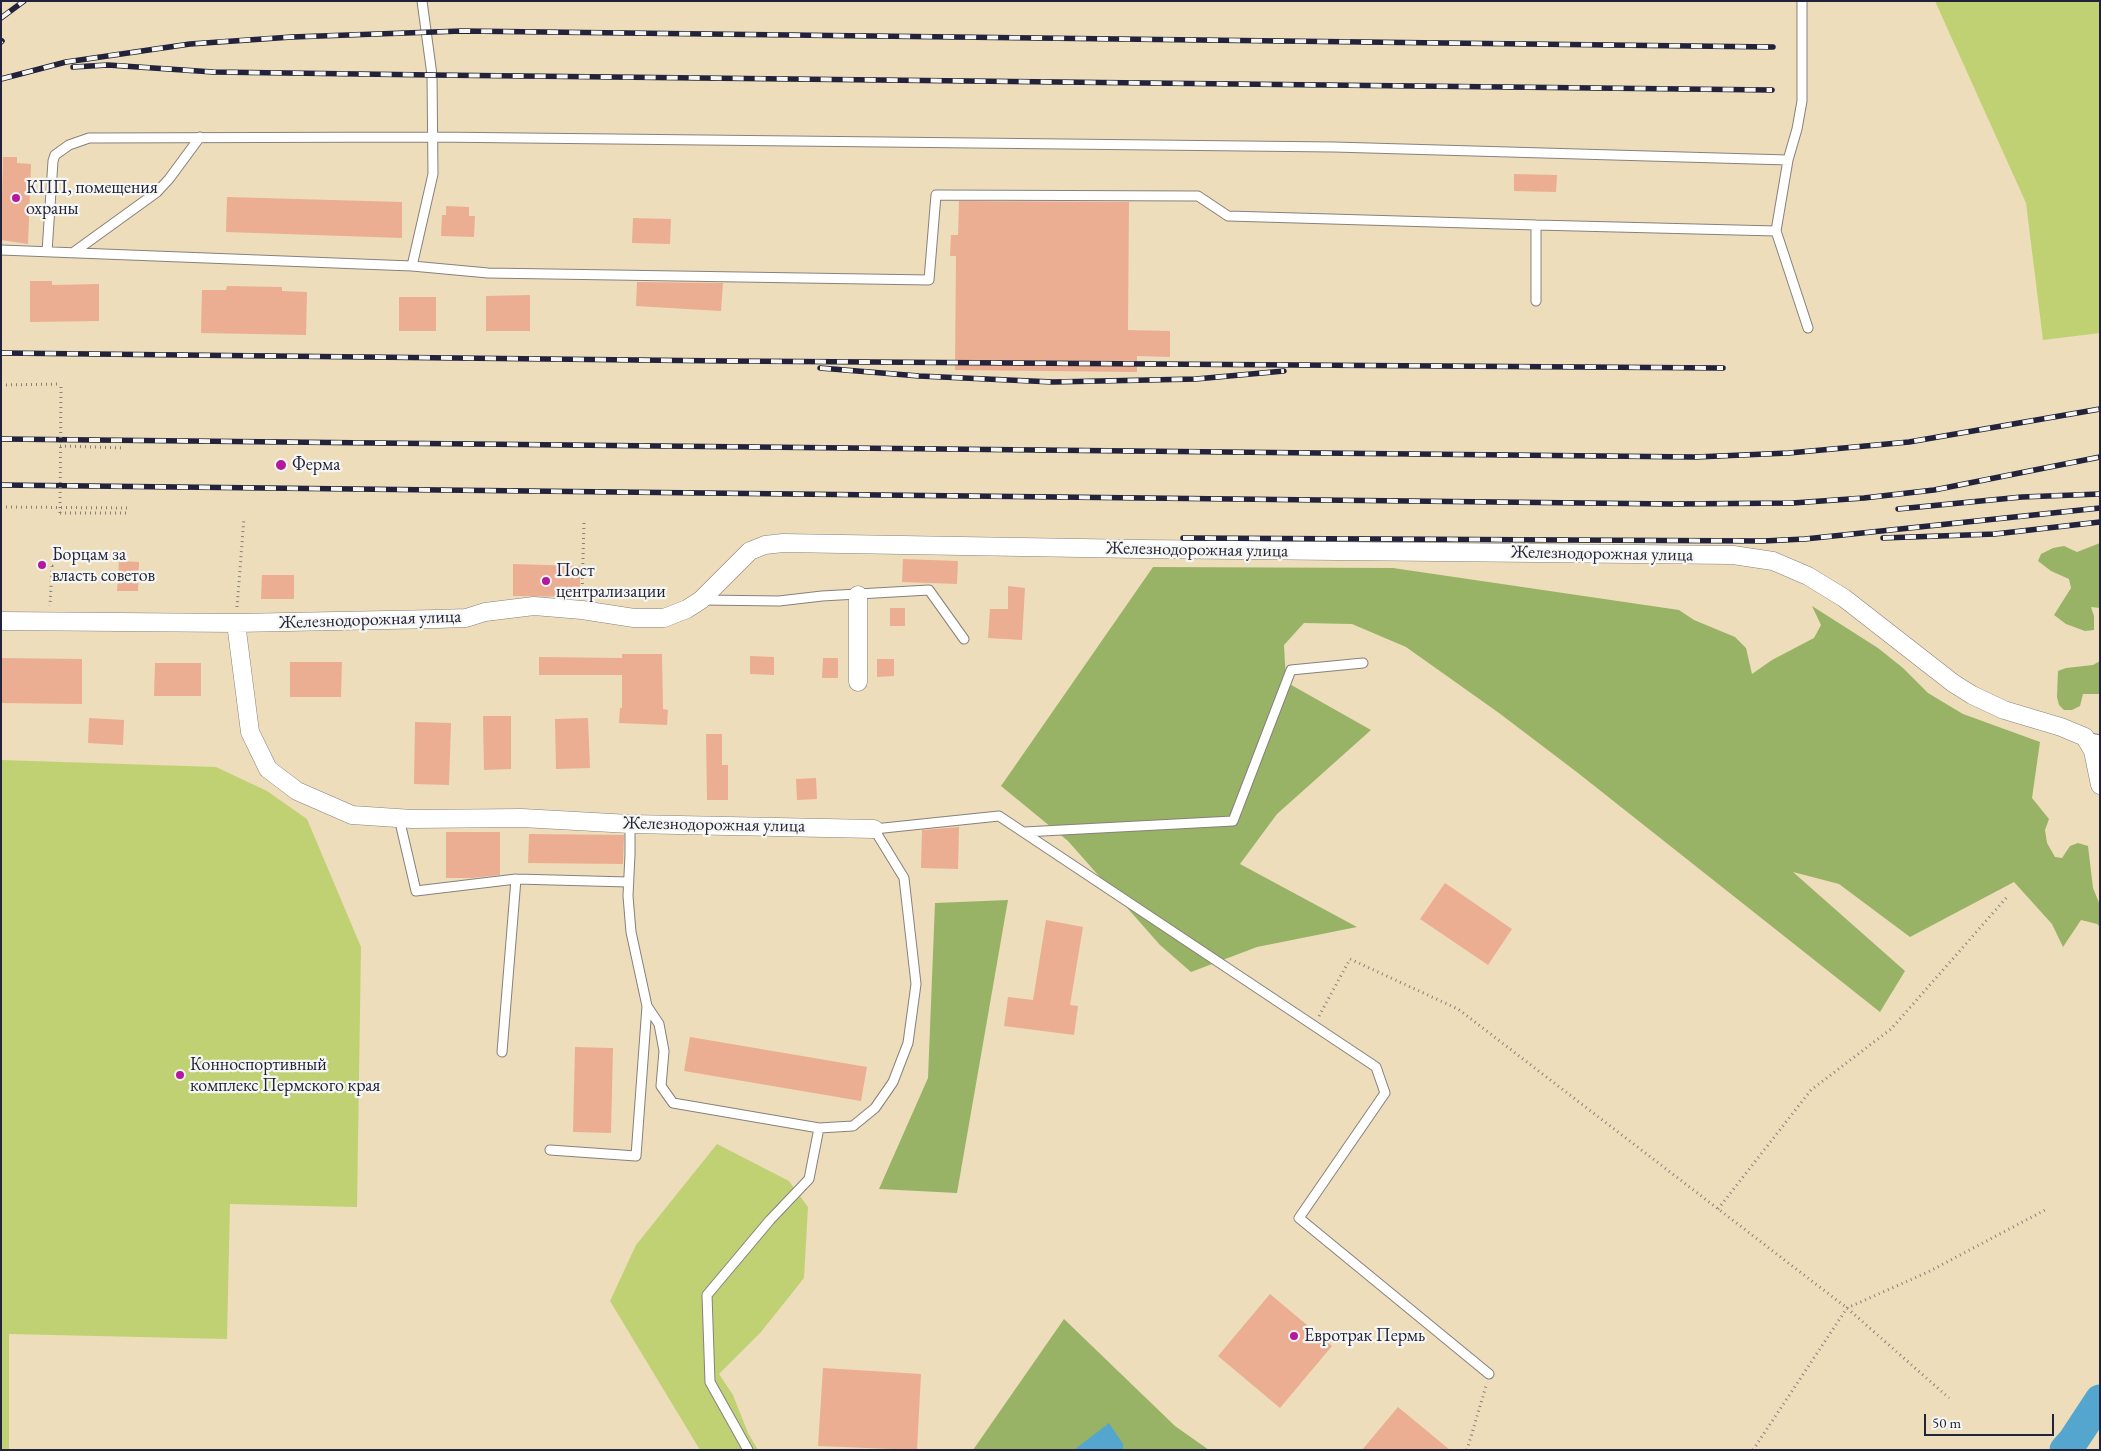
<!DOCTYPE html>
<html>
<head>
<meta charset="utf-8">
<style>
  body { margin:0 }
  #map { position:relative; width:2101px; height:1451px; overflow:hidden; background:#edddbb; font-family:"EB Garamond",serif }
  canvas { display:block }
  .frame { position:absolute; inset:0; border:2px solid #22223b; pointer-events:none }
  .scale { position:absolute; left:1924px; top:1414px; width:130px; height:22px; box-sizing:border-box; border:2px solid #22223b; border-top:0; padding-left:6px; font-size:15px; line-height:18px; white-space:nowrap; color:#22223b; -webkit-text-stroke:4px #f6f6f2; paint-order:stroke }
</style>
</head>
<body>
<div id="map">
<canvas width="2101" height="1451"></canvas>
<div class="frame"></div>
<div class="scale">50 m</div>
</div>
<script>
const ctx = document.querySelector('canvas').getContext('2d');
ctx.lineJoin = 'round';
function paint(path, color) { ctx.fillStyle = color; ctx.fill(path, 'evenodd'); }
const poly = rows => new Path2D(rows.map(r => 'M' + r).join(''));
function strokePath(path, color, width, dash) { ctx.strokeStyle = color; ctx.lineWidth = width; ctx.lineCap = dash ? 'butt' : 'round'; ctx.setLineDash(dash || []); ctx.stroke(path); }
function write(font, color, halo, rows, align = 'center') {
  ctx.font = font + ' "EB Garamond",serif'; ctx.lineWidth = 4.5; ctx.setLineDash([]); ctx.textBaseline = 'middle'; ctx.strokeStyle = halo; ctx.fillStyle = color; for (const [text, x, y, turn = 0] of rows) {
    ctx.save(); ctx.translate(x, y); ctx.rotate((+turn || 0) * Math.PI / 180); ctx.textAlign = isNaN(turn) ? turn : align; if (halo) ctx.strokeText(text, 0, 0); ctx.fillText(text, 0, 0); ctx.restore();
  }
}
paint(poly([
  [1935,1,2100,1,2100,333,2043,340,2026,203],
  [1,760,216,767,267,791,307,819,361,947,357,1207,230,1204,227,1339,9,1334,9,1450,1,1450],
  [717,1144,789,1181,808,1207,804,1278,761,1332,719,1374,733,1395,748,1433,758,1450,700,1450,610,1301,636,1245]
]), '#c0d174');
paint(poly([
  [2100,543,2100,608,2091,607,2094,616,2094,630,2085,631,2066,624,2054,615,2071,588,2069,579,2051,571,2038,561,2041,554,2053,548,2064,546,2077,552],
  [1153,567,1393,568,1679,610,1694,620,1735,637,1746,648,1752,674,1772,660,1814,638,1821,625,1812,606,1878,648,1903,668,1928,693,1963,714,2040,742,2032,798,2049,819,2045,830,2047,843,2055,857,2062,858,2070,846,2078,843,2088,846,2093,888,2100,905,2100,927,2097,924,2081,920,2063,947,2052,924,2014,882,1910,937,1839,884,1793,872,1905,971,1880,1012,1578,773,1499,713,1406,647,1352,624,1304,623,1284,645,1286,682,1371,730,1277,814,1240,864,1357,927,1257,947,1191,972,1160,945,1068,841,1001,786],
  [2100,661,2100,694,2083,694,2080,706,2072,710,2064,710,2059,705,2057,697,2058,671,2066,668,2093,665],
  [1008,900,957,1193,879,1189,928,1078,935,903],
  [1064,1319,1175,1426,1209,1450,973,1450]
]), '#98b366');
paint(poly([
  [1109,1423,1123,1444,1123,1450,1074,1450]
]), '#54a6cf');
strokePath(poly([
  [2065,1450,2073,1441,2100,1400]
]), '#54a6cf', 31);
paint(poly([
  [3,157,17,157,17,163,31,164,28,244,1,240],
  [1514,174,1557,175,1556,192,1514,191],
  [227,197,402,202,402,238,226,232],
  [959,201,1129,202,1128,330,1170,331,1170,357,1137,356,1137,372,955,370,956,256,950,256,951,235,958,235],
  [446,206,469,207,469,216,475,216,474,237,441,236,442,215,446,215],
  [633,218,671,219,670,244,632,243],
  [30,281,52,281,52,285,99,284,99,321,30,322],
  [637,282,723,283,721,311,636,306],
  [227,286,282,287,282,291,307,292,306,335,201,333,202,290,226,290],
  [530,295,530,331,486,331,486,296],
  [399,297,436,297,436,331,399,331],
  [903,559,958,561,957,584,902,582],
  [119,561,139,562,138,591,117,591],
  [513,564,580,566,580,597,513,596],
  [262,575,294,575,294,599,261,599],
  [1008,586,1025,588,1022,640,988,638,990,609,1008,609],
  [890,608,905,608,905,626,890,626],
  [622,654,662,654,663,709,668,710,667,725,619,723,620,708,622,708,622,675,539,675,539,657,622,658],
  [750,656,774,657,774,675,750,674],
  [1,658,82,659,82,704,1,703],
  [823,658,838,658,838,678,822,678],
  [877,659,894,659,894,676,877,677],
  [290,662,342,662,341,697,290,697],
  [155,663,201,663,201,696,154,696],
  [483,716,511,716,511,769,484,770],
  [89,718,124,720,123,745,88,743],
  [588,718,590,768,556,769,555,719],
  [415,722,451,723,449,785,414,784],
  [706,734,722,734,722,765,728,765,728,800,707,800],
  [816,778,817,799,797,800,796,779],
  [959,827,958,869,921,868,922,830],
  [446,832,500,832,500,875,472,878,446,878],
  [529,834,624,835,623,864,528,863],
  [1445,883,1512,929,1488,965,1420,919],
  [1046,920,1083,927,1070,1005,1078,1006,1074,1035,1004,1026,1008,997,1033,1000],
  [690,1037,867,1067,861,1101,684,1071],
  [575,1047,613,1048,611,1133,573,1132],
  [1270,1294,1332,1346,1280,1408,1218,1356],
  [823,1368,921,1374,917,1450,818,1446],
  [1398,1407,1450,1450,1362,1450]
]), '#ebae92');
const lane = poly([
  [1788,160,1797,129,1802,101,1802,1],
  [1536,225,1776,231],
  [1,250,412,266,488,273,929,280,936,195,1198,196,1228,216,1536,225,1536,301],
  [47,252,53,161,55,155,69,145,89,138,433,137,1334,147,1788,160,1776,231,1808,328],
  [74,252,157,192,169,179,200,137],
  [412,266,433,174,432,75,422,1],
  [703,600,779,601,822,596,929,590,964,639],
  [2085,737,2100,740],
  [399,818,416,891,516,879,628,882],
  [630,824,630,854,628,896,631,932,647,1006,659,1024,664,1051,661,1086,673,1103,819,1128,853,1126,875,1108,893,1082,908,1043,916,984,904,878,874,829,999,816,1376,1067,1385,1093,1299,1218,1489,1374],
  [1024,832,1233,821,1291,670,1363,663],
  [502,1052,516,879],
  [550,1150,636,1156,647,1006],
  [748,1450,710,1382,707,1295,770,1220,809,1179,819,1128]
]);
const street = poly([
  [1,621,236,623,437,619,466,618,485,612,534,606,582,610,634,618,664,618,687,609,701,600,750,551,765,545,783,543,1140,549,1733,555,1773,561,1808,576,1844,598,1953,683,1972,695,2004,710,2061,727,2085,737,2093,751,2100,785],
  [236,623,250,732,268,769,297,791,352,815,412,819,522,818,630,824,874,829],
  [858,682,858,595]
]);
strokePath(lane, '#88807b', 11);
strokePath(street, '#88807b', 19);
strokePath(poly([
  [1,385,61,384],
  [60,446,125,448],
  [1,507,128,508],
  [60,513,127,513],
  [42,565,52,566,50,606],
  [582,594,584,522],
  [237,607,244,518],
  [1319,1016,1350,959,1458,1009,1847,1308,1949,1398],
  [1718,1209,1811,1090,1891,1029,2008,896],
  [1467,1450,1486,1386],
  [1753,1450,1847,1308,1928,1272,2047,1209]
]), '#88807b', 3, [1, 4]);
strokePath(lane, '#fff', 9);
strokePath(street, '#fff', 18);
const rail = poly([
  [1,18,24,1],
  [1,42,2,41],
  [73,67,108,65,213,72,432,75,1772,90],
  [1,79,66,62,190,44,292,37,462,31,1773,47],
  [1,353,728,361,1723,368],
  [820,368,919,376,1053,382,1196,379,1284,371],
  [1,439,1696,457,1789,453,1909,442,2100,409],
  [1,485,1672,504,1793,503,1864,498,1934,490,2100,457],
  [1898,509,2022,497,2100,494],
  [1183,538,1763,541,1805,539,2100,508],
  [1883,538,1995,534,2100,522]
]);
strokePath(rail, '#22223b', 5.5);
strokePath(rail, '#f6f6f2', 4, [11]);
strokePath(poly([
  [60,513,61,384]
]), '#88807b', 3, [1, 4]);
for (const [x, y, r, color] of [
  [16,198,5,"#b5179e"],
  [281,465,6,"#b5179e"],
  [42,565,5,"#b5179e"],
  [546,581,5,"#b5179e"],
  [180,1075,5,"#b5179e"],
  [1294,1336,5,"#b5179e"]
]) { const dot = new Path2D(); dot.arc(x, y, r, 0, 2 * Math.PI); ctx.fillStyle = color; ctx.fill(dot); strokePath(dot, '#f6f6f2', 2); }
write('18px', '#22223b', '#f6f6f2', [
  ["КПП, помещения",26,188],
  ["охраны",26,209],
  ["Ферма",292,465],
  ["Борцам за",52,555],
  ["власть советов",52,576],
  ["Пост",556,571],
  ["централизации",556,592],
  ["Конноспортивный",190,1065],
  ["комплекс Пермского края",190,1086],
  ["Евротрак Пермь",1304,1336]
], 'left');
write('18px', '#22223b', '#f6f6f2', [
  ["Железнодорожная улица",1197,550,1],
  ["Железнодорожная улица",1602,554,1],
  ["Железнодорожная улица",370,620,-2],
  ["Железнодорожная улица",714,825,1]
]);
</script>
</body>
</html>
